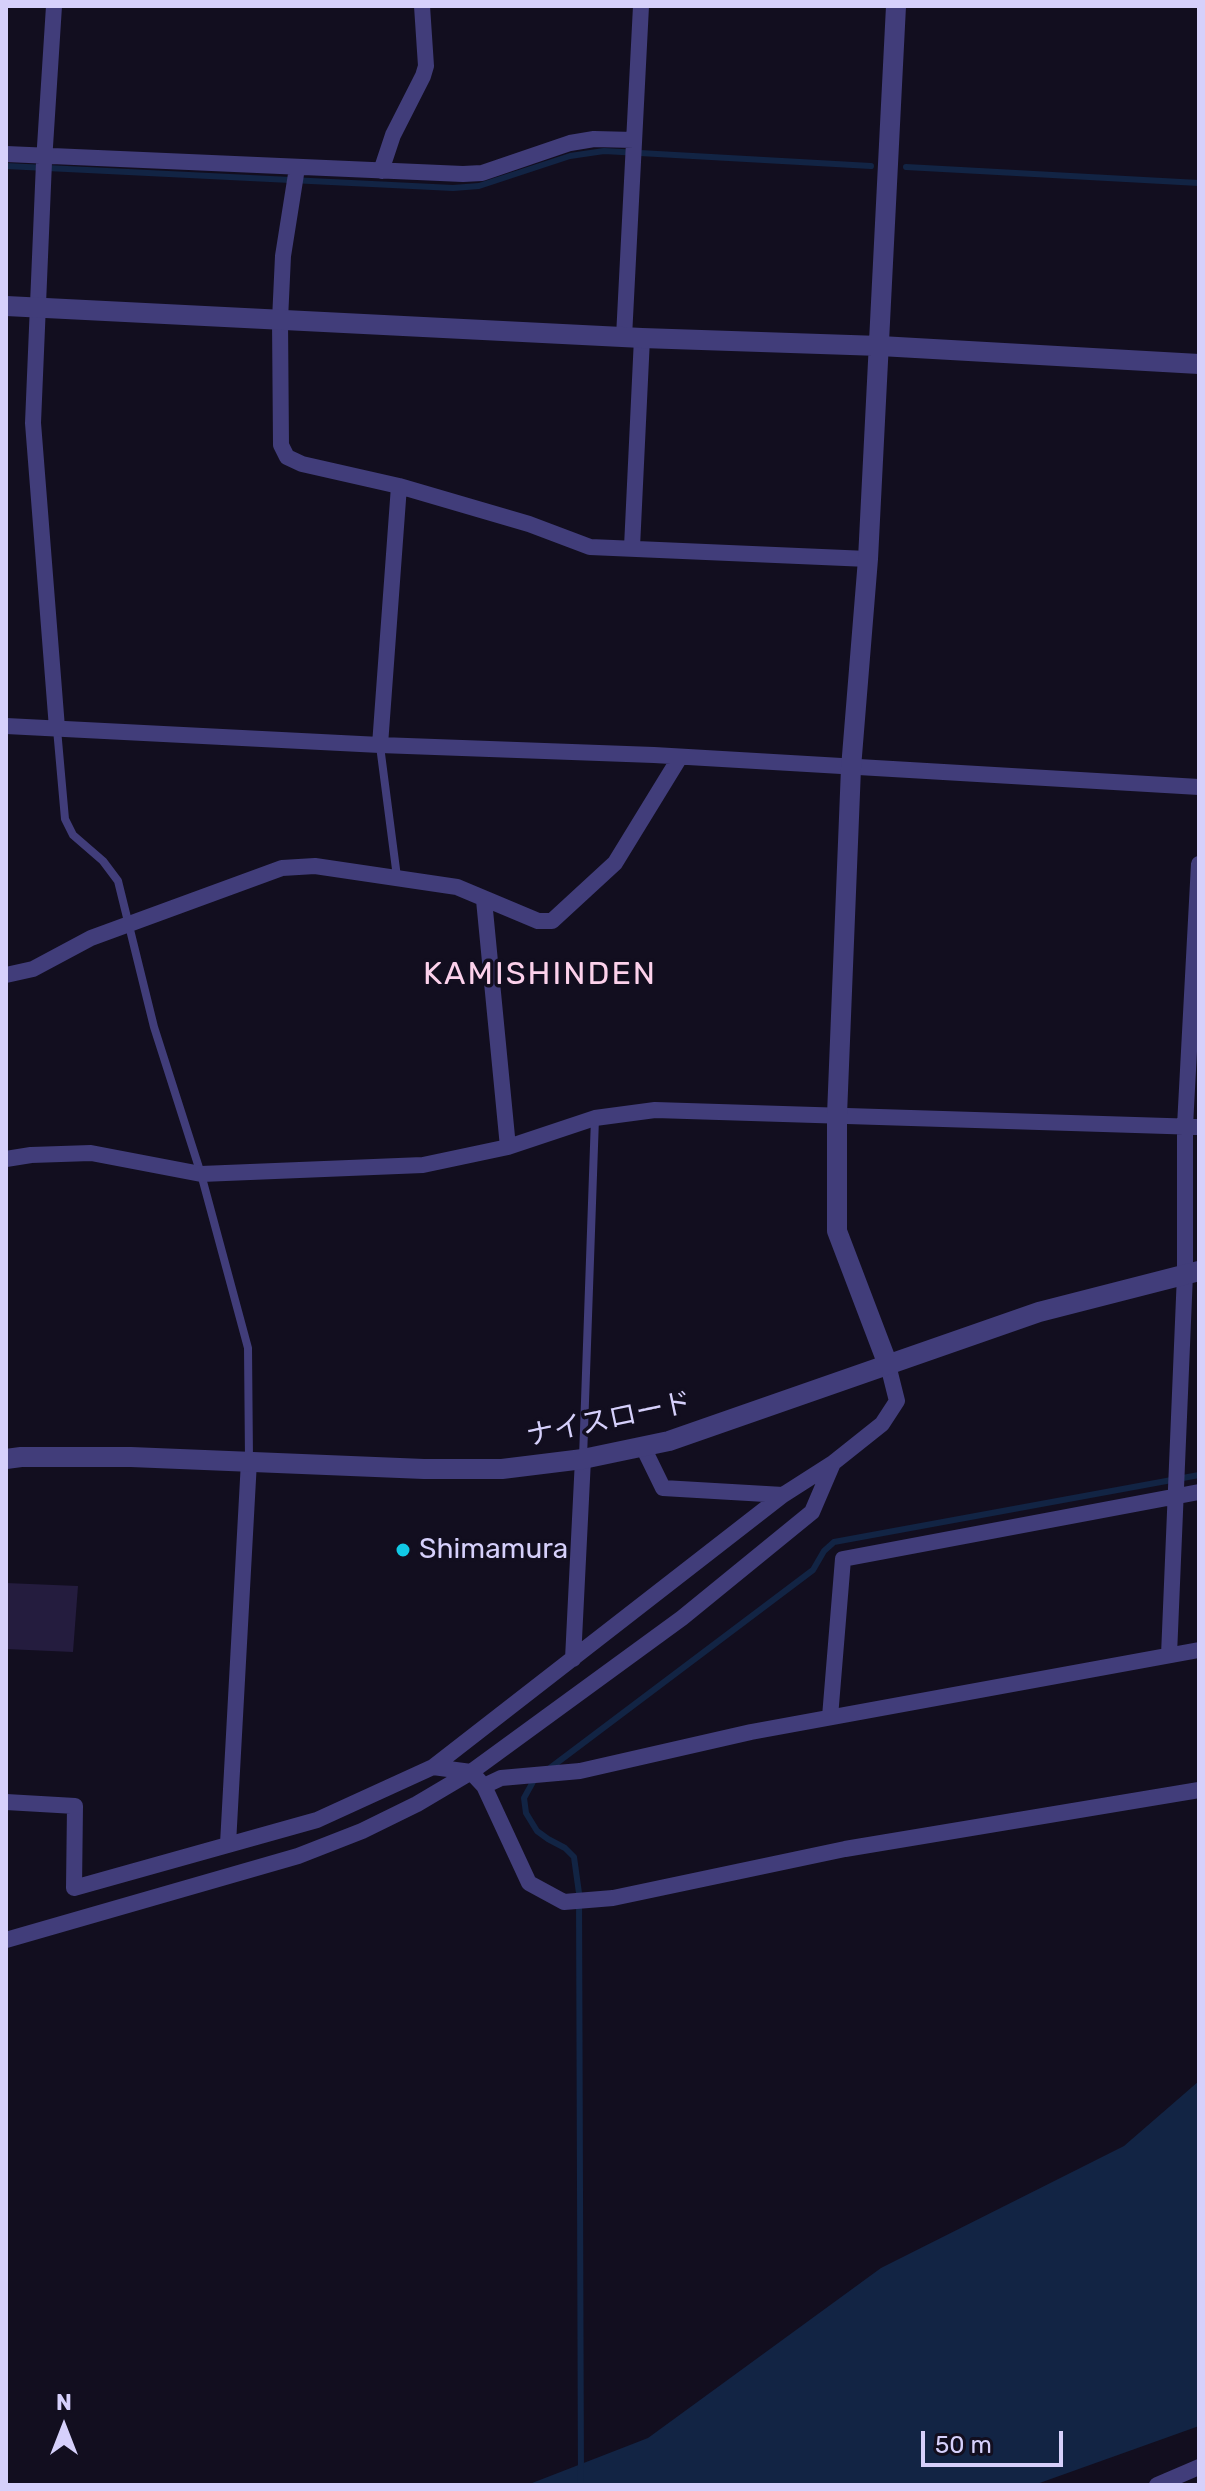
<!DOCTYPE html>
<html>
<head>
<meta charset="utf-8">
<style>
  body { margin:0 }
  #map { position:relative; width:1205px; height:2491px; overflow:hidden; background:#120e1f; font-family:Rubik,sans-serif }
  canvas { display:block }
  .frame { position:absolute; inset:0; border:8px solid #d6d0fb; pointer-events:none }
  .north { position:absolute; left:24px; top:2387px; width:80px; height:80px; -webkit-text-stroke:6px #120e1f; paint-order:stroke; rotate:0deg; font-size:22px; font-weight:700; line-height:32px; text-align:center; color:#d6d0fb }
  .north::after { content:''; display:block; margin:auto; width:28px; height:36px; background:#d6d0fb; clip-path:polygon(50% 0,100% 100%,50% 72%,0 100%) }
  .scale { position:absolute; left:921px; top:2431px; width:142px; height:36px; box-sizing:border-box; border:4px solid #d6d0fb; border-top:0; padding-left:10px; font-size:24px; line-height:28px; white-space:nowrap; color:#d6d0fb; -webkit-text-stroke:6px #120e1f; paint-order:stroke }
</style>
</head>
<body>
<div id="map">
<canvas width="1205" height="2491"></canvas>
<div class="frame"></div>
<div class="north">N</div>
<div class="scale">50 m</div>
</div>
<script>
const ctx = document.querySelector('canvas').getContext('2d');
ctx.lineJoin = 'round';
function paint(path, color) { ctx.fillStyle = color; ctx.fill(path, 'evenodd'); }
const poly = rows => new Path2D(rows.map(r => 'M' + r).join(''));
function strokePath(path, color, width, dash) { ctx.strokeStyle = color; ctx.lineWidth = width; ctx.lineCap = dash ? 'butt' : 'round'; ctx.setLineDash(dash || []); ctx.stroke(path); }
function write(font, color, halo, rows, align = 'center') {
  ctx.font = font + ' Rubik,"Noto Sans JP",sans-serif'; ctx.lineWidth = 7; ctx.setLineDash([]); ctx.textBaseline = 'middle'; ctx.strokeStyle = halo; ctx.fillStyle = color; for (const [text, x, y, turn = 0] of rows) {
    ctx.save(); ctx.translate(x, y); ctx.rotate((+turn || 0) * Math.PI / 180); ctx.textAlign = isNaN(turn) ? turn : align; if (halo) ctx.strokeText(text, 0, 0); ctx.fillText(text, 0, 0); ctx.restore();
  }
}
paint(poly([
  [1199,2081,1199,2426,1034,2485,527,2485,648,2438,881,2268,1124,2146]
]), '#122444');
strokePath(poly([
  [6,166,453,188,479,186,570,156,604,151,871,166],
  [906,167,1199,183],
  [550,1768,813,1570,824,1551,834,1542,1199,1475],
  [534,1780,524,1798,526,1813,537,1831,548,1839,565,1848,574,1857,579,1893,581,2485]
]), '#122444', 6);
paint(poly([
  [6,1583,78,1586,73,1652,6,1649]
]), '#241c3e');
strokePath(poly([
  [57,729,65,819,73,835,103,861,118,881,154,1027,201,1174,248,1348,249,1460],
  [380,746,397,877],
  [583,1458,595,1118]
]), '#413d7a', 8);
strokePath(poly([
  [54,6,44,162,33,423,57,728],
  [6,154,463,174,482,173,570,143,594,139,634,140],
  [297,168,283,256,280,320,281,445,287,457,302,464,399,486,529,524,590,547,868,559],
  [381,171,393,135,423,76,426,66,422,6],
  [624,337,641,6],
  [632,547,642,338],
  [6,726,380,745,654,755,1199,787],
  [380,745,399,486],
  [484,900,508,1147],
  [6,975,33,969,91,938,282,868,315,866,457,887,538,921,552,921,615,863,680,757],
  [6,1159,31,1155,91,1153,201,1174,423,1165,508,1147,595,1118,655,1110,1199,1127],
  [643,1447,663,1488,783,1495],
  [1169,1655,1185,1274,1185,1126,1199,864],
  [573,1659,583,1459],
  [830,1717,843,1559,1199,1492],
  [433,1767,783,1495,833,1463],
  [484,1786,501,1778,580,1771,751,1732,1199,1650],
  [6,1802,75,1806,74,1888,317,1820,433,1767,471,1772,484,1786,529,1883,564,1902,613,1898,845,1849,1199,1790],
  [228,1844,249,1461],
  [6,1940,298,1856,362,1831,417,1804,471,1772,682,1618,812,1512,833,1463,882,1424,897,1401,888,1365],
  [1157,2485,1199,2467]
]), '#413d7a', 16);
strokePath(poly([
  [6,306,642,338,880,346,1199,364],
  [888,1365,837,1231,837,1115,851,768,868,559,896,6],
  [6,1459,21,1457,131,1457,424,1469,502,1469,583,1459,669,1441,1039,1312,1199,1271]
]), '#413d7a', 20);
for (const [x, y, r, color] of [
  [403,1550,8,"#11c9e6"]
]) { const dot = new Path2D(); dot.arc(x, y, r, 0, 2 * Math.PI); ctx.fillStyle = color; ctx.fill(dot); strokePath(dot, '#120e1f', 3); }
write('28px', '#d6d0fb', '#120e1f', [
  ["ナイスロード",609,1420,-12]
]);
write('28px', '#d6d0fb', '#120e1f', [
  ["Shimamura",419,1550]
], 'left');
ctx.letterSpacing = '2px';
write('32px', '#fcd1eb', '#120e1f', [
  ["KAMISHINDEN",540,975]
]);
ctx.letterSpacing = '0px';
</script>
</body>
</html>
